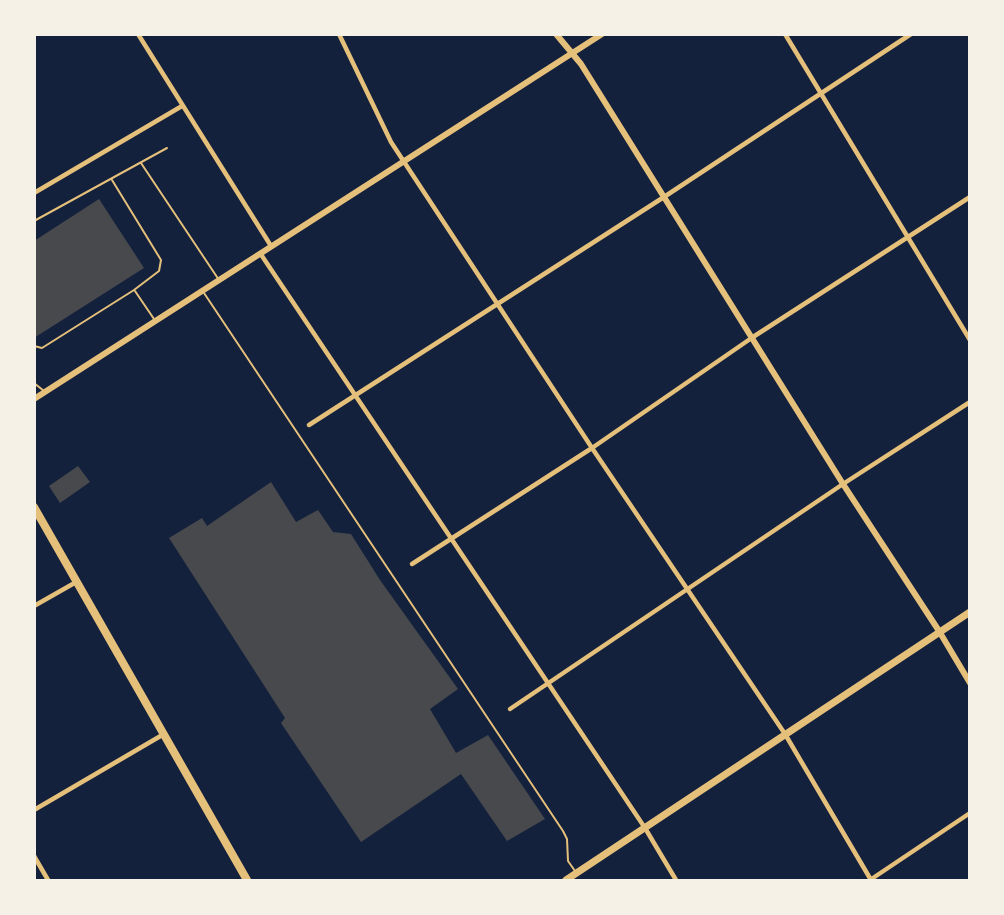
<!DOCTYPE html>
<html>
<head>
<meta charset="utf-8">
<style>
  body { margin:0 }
  #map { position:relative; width:1004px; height:915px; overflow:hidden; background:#14213d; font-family:Montserrat,sans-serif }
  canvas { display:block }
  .frame { position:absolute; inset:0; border:36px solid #f6f1e7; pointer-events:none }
</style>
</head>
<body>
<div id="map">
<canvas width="1004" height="915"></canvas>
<div class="frame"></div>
</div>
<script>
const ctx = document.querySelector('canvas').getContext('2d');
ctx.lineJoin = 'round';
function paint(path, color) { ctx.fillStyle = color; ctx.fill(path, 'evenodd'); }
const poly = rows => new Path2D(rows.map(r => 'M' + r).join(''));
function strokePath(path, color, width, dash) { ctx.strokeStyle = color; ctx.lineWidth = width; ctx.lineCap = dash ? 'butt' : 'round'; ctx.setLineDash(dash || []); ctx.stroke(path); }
paint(poly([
  [99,199,144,268,34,338,34,241],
  [78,466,90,482,60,503,49,486],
  [271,482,296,522,318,510,333,532,351,534,380,580,458,689,430,709,456,753,488,735,545,819,507,841,461,774,361,842,281,723,285,718,169,538,202,518,207,526]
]), '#48494c');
strokePath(poly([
  [141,163,219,280],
  [34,221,167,148],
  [135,291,154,319],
  [204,293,563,831,567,839,568,861,575,871],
  [34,346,42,348,134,290,159,271,161,260,112,180],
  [34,383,44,391]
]), '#e5c07b', 2);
strokePath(poly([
  [138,34,271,246],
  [339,34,391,142,592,448,785,734,871,880],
  [785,34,970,340],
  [34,193,182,106],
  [260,253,645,828,676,880],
  [309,425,664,197,911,34],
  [412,564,592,448,753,337,970,197],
  [34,606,78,581],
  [510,709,843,484,970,402],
  [34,810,164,734],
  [34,856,48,880],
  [870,880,970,813]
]), '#e5c07b', 4.5);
strokePath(poly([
  [556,34,581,64,843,484,939,631,970,683],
  [34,399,602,34]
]), '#e5c07b', 6);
strokePath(poly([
  [566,880,970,612]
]), '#e5c07b', 7);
strokePath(poly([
  [34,507,247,880]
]), '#e5c07b', 8);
</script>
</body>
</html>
